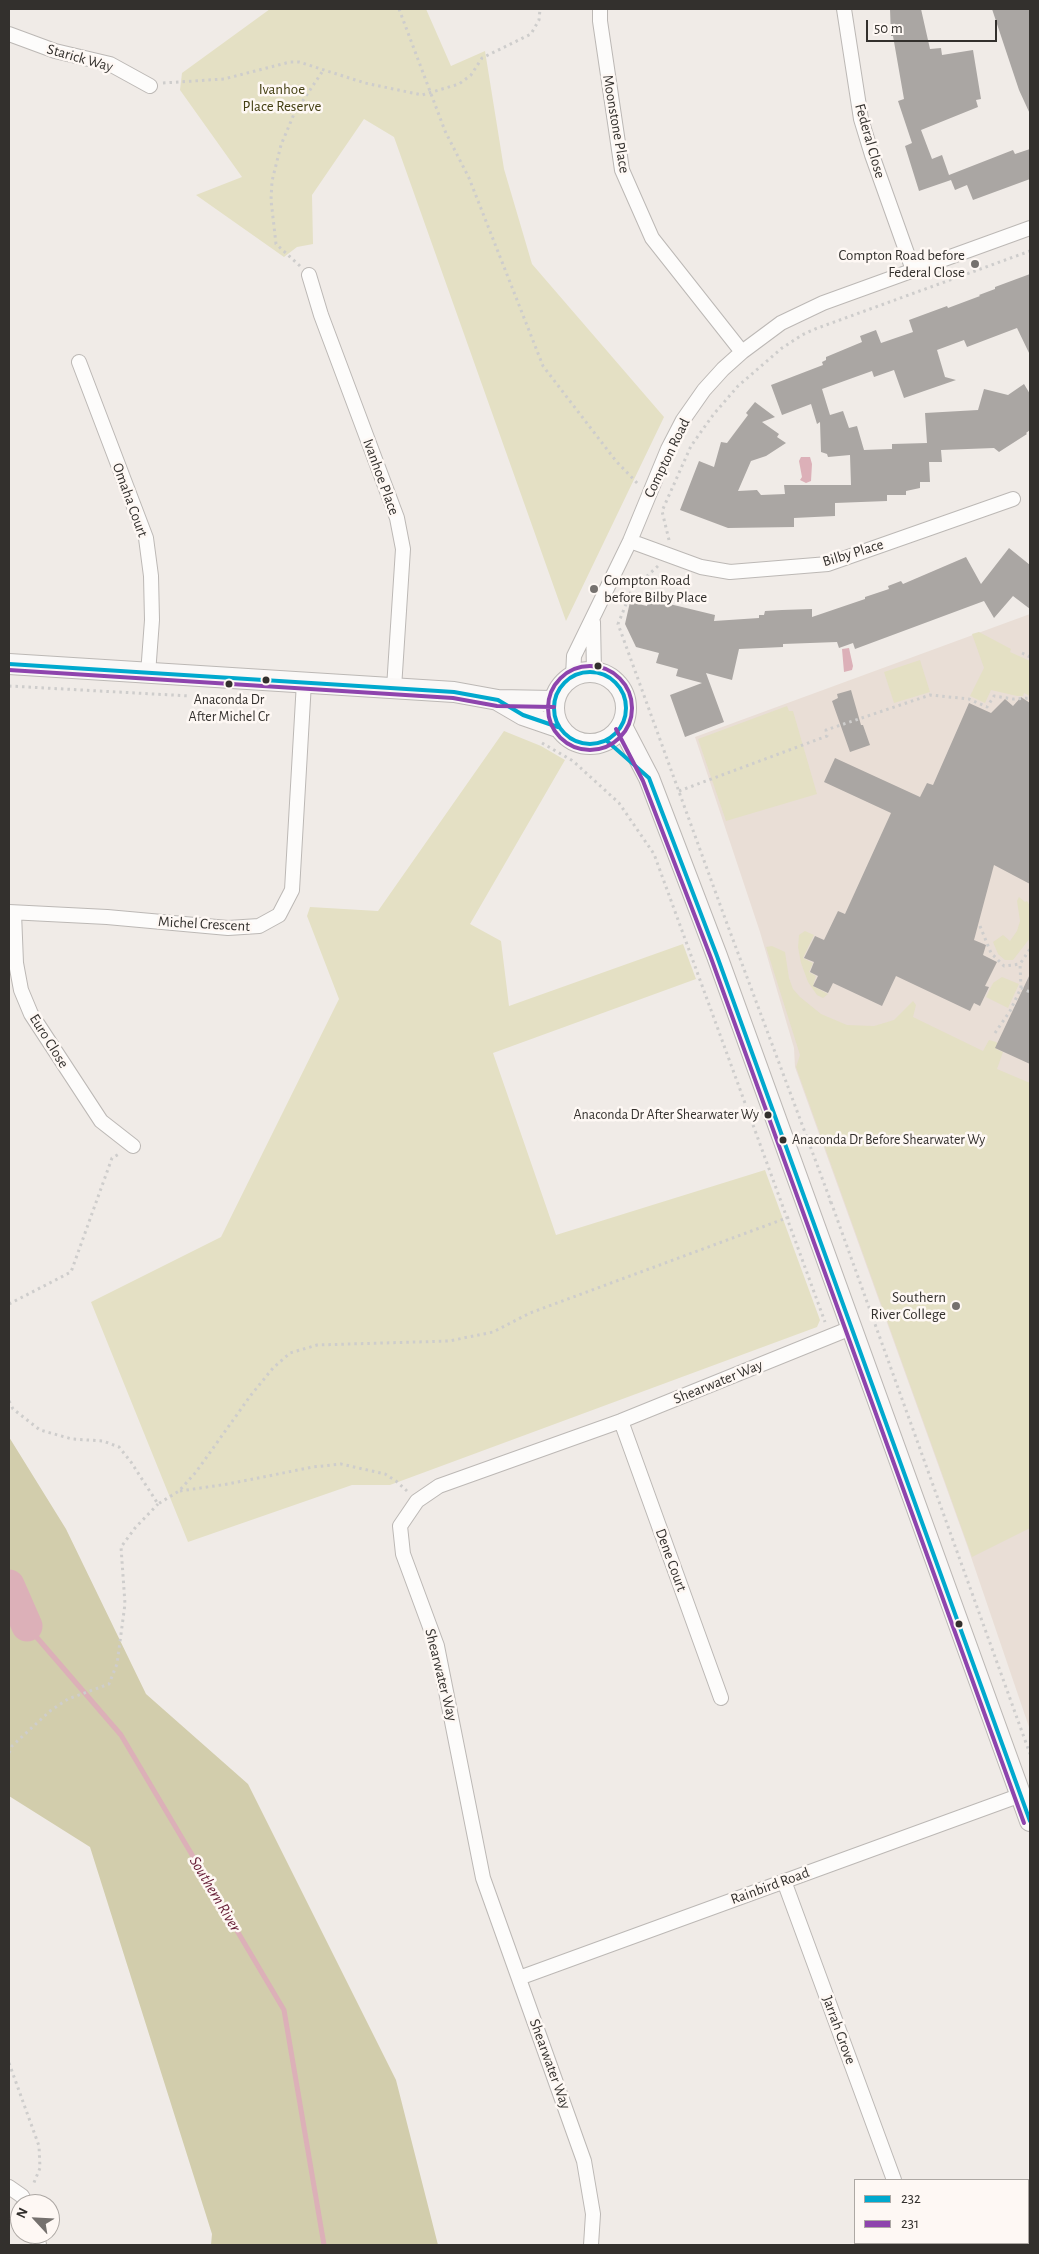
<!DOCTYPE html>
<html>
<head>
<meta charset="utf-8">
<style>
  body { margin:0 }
  #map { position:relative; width:1039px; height:2254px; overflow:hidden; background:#f0ebe7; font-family:"Alegreya Sans",sans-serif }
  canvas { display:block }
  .frame { position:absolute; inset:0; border:10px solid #33302d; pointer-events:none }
  .legend { position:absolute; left:854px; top:2179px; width:175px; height:65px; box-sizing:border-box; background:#fef8f4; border:1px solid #ada8a4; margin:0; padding:6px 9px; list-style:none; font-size:15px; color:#33302d }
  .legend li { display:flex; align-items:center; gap:10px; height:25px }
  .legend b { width:25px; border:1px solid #ada8a4 }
  .north { position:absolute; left:10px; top:2194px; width:50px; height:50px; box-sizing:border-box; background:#fef8f4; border:1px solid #ada8a4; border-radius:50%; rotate:295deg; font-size:14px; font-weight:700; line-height:20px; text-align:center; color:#33302d }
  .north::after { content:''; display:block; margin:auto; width:18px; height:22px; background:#75716e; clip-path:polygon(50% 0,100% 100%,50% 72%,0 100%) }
  .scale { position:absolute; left:866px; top:20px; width:131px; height:22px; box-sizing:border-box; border:2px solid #33302d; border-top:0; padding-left:6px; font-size:15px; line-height:18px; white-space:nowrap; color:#33302d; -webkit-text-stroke:4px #fef8f4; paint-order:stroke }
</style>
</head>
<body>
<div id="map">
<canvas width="1039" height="2254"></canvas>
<div class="frame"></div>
<ul class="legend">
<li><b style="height:6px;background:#00a9ce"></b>232</li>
<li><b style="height:6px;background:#8e44ad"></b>231</li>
</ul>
<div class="north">N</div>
<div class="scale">50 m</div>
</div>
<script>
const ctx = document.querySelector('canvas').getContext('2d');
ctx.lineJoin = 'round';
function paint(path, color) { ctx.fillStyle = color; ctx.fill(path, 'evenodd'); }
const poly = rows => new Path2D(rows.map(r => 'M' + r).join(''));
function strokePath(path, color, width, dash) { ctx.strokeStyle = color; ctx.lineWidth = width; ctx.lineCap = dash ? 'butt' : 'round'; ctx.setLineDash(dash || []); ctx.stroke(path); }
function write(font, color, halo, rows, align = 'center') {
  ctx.font = font + ' "Alegreya Sans",sans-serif'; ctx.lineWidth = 5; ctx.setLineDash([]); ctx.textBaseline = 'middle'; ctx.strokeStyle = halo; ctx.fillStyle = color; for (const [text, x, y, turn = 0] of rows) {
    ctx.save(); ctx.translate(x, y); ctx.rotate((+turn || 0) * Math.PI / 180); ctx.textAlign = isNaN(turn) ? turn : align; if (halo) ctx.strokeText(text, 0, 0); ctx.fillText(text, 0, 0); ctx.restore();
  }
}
paint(poly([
  [1030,614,1030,1730,967,1545,795,1067,794,1048,760,932,695,737]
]), '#e9ded6');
paint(poly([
  [270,9,426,9,451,66,485,51,504,169,532,264,664,417,566,621,394,137,364,119,312,195,313,244,297,247,284,257,196,195,242,177,180,90,182,73],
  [979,632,1011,649,1010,652,1030,661,1030,696,1024,693,1023,696,1017,696,991,690,985,703,970,696,984,668,972,634],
  [920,660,930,692,894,703,884,672],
  [787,706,789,711,793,711,817,794,726,821,698,739],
  [504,731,541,746,565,760,470,924,501,941,509,1006,683,944,696,979,493,1053,556,1235,765,1170,820,1320,817,1327,390,1485,352,1485,188,1542,91,1302,221,1237,339,999,307,916,310,907,378,911],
  [1019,897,1025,902,1027,901,1030,906,1030,938,1013,960,1005,960,998,954,993,942,1003,935,1010,941,1017,931,1020,921,1017,901],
  [805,931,814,935,803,958,813,963,809,972,816,976,813,986,828,994,823,998,817,995,808,982,801,963,798,947,799,935],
  [772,946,785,952,789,978,793,989,800,997,821,1014,847,1025,874,1026,894,1020,913,1001,916,1005,913,1017,983,1051,989,1040,996,1042,998,1044,996,1049,1003,1052,997,1069,1030,1083,1030,1528,972,1557,796,1067,800,1055,766,947],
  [1002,977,1019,984,1008,1008,986,997,993,983]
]), '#e4e0c4');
paint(poly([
  [9,1437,66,1529,146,1694,248,1784,396,2080,438,2245,211,2245,212,2234,90,1847,9,1796]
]), '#d2cdac');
paint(poly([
  [801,457,810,457,812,464,811,481,806,483,800,480,802,477,799,461],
  [849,648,853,666,852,670,844,672,842,649]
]), '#dcb0b8');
strokePath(poly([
  [27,1626,121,1735,284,2010,324,2245]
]), '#dcb0b8', 5);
strokePath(poly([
  [9,1585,27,1626]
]), '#dcb0b8', 31);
paint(poly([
  [890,9,921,9,930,49,941,48,942,55,973,50,981,99,976,100,978,107,921,130,932,159,942,155,949,175,1013,150,1015,154,1030,149,1030,179,973,200,967,185,955,190,951,180,919,191,905,146,912,143,898,101,904,99,893,36,891,36],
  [992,9,1030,9,1030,114,1019,90],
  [1030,274,1030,355,1017,328,967,347,964,340,937,350,945,377,956,380,904,398,894,370,874,377,872,371,822,389,830,415,843,411,849,428,857,426,864,450,892,449,892,444,927,443,925,413,978,410,984,389,1008,395,1024,384,1030,394,1030,430,1026,433,1027,434,999,452,994,448,941,450,942,462,929,462,930,482,920,482,920,488,906,491,906,495,887,495,887,501,835,503,835,516,794,518,794,527,728,528,680,510,699,461,714,467,721,442,727,443,748,415,746,413,755,402,775,417,762,422,779,434,777,437,786,443,766,456,751,461,738,491,757,490,761,495,785,494,784,485,851,485,850,455,828,457,827,454,821,452,820,422,817,424,811,404,782,415,771,385,823,365,822,362,826,360,826,357,862,342,860,336,876,330,881,343,913,332,909,320,947,306,948,308,980,296,979,295,995,289,995,287],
  [1009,548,1030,565,1030,609,1013,596,994,618,984,601,855,649,853,643,839,648,837,642,783,644,783,647,739,649,732,680,706,673,724,722,685,737,670,695,702,683,676,676,678,669,656,663,659,653,636,647,625,624,630,602,647,606,649,599,715,615,714,621,759,618,759,615,764,615,765,611,782,610,812,609,812,617,865,599,865,597,889,589,888,586,901,581,903,584,966,557,981,584],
  [851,690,861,725,863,725,870,745,850,752,832,701,838,698,837,694],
  [1021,697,1030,703,1030,884,994,865,974,940,986,945,983,955,997,962,985,986,989,987,980,1006,974,1003,970,1011,896,976,882,1006,833,983,828,993,813,986,818,976,810,972,814,962,804,958,815,936,824,940,838,911,845,914,891,813,824,782,835,758,920,797,927,783,933,785,969,703,991,713,1005,699,1013,706],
  [1030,974,1030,1064,995,1048]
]), '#aaa6a3');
const street = poly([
  [600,9,600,21,622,170,652,238,742,352],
  [844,9,861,119,872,155,913,270],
  [9,34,55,51,110,64,150,86],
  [309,275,321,315,397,518,403,549,394,688],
  [79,362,146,538,151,576,152,620,148,674],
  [630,541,701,567,730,572,828,564,1013,499],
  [593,622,594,672],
  [573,676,574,656,630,541,668,449,683,420,704,390,723,369,742,352,781,323,823,303,1030,228],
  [9,912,107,917,228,928,259,926,279,915,292,890,304,682],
  [14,913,16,963,21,990,31,1014,101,1121,133,1146],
  [621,1421,721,1698],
  [784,1881,894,2180],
  [519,1978,1021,1795],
  [9,2187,22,2196,26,2204],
  [37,2234,39,2245],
  [916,2243,917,2245],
  [591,2245,593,2214,584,2161,483,1878,437,1646,403,1554,400,1526,417,1501,439,1486,621,1421,851,1328]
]);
const secondary = poly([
  [9,664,454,692,498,700,554,701],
  '554 708a36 36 0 1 1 72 0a36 36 0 1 1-72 0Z',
  [499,701,523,715,558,727],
  [622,726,649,778,717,956,1030,1821]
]);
strokePath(street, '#bcb8b5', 16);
strokePath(secondary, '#bcb8b5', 22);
strokePath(poly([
  [399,9,445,131,469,178,543,366,616,461,639,485],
  [163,83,224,79,290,62,299,62,365,83,422,95,459,84,471,75,482,58,531,34,539,20,540,9],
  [300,266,276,244,271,200,272,181,281,145,294,114,324,69],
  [669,540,662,511,691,446,713,415,738,386,782,348,802,335,815,329,1030,251],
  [658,566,647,576,635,582,618,624,726,921,831,1202,826,1204],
  [1022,653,1030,657],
  [9,686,190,696],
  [542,743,573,761,619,803,654,854,825,1322],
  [679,791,827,736,826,730,930,695,969,699,987,707,994,696,1013,699,1030,698],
  [980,926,991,953,1004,966,1020,964],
  [1021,988,1020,964,1030,949],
  [995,1033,1010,1011,1021,988,1030,992],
  [831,1202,1030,1754],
  [9,1304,71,1272,112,1158,119,1154],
  [9,1401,13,1409,40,1430,72,1439,103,1441,119,1447,131,1462,158,1504,179,1491,196,1472,251,1395,273,1368,290,1353,317,1345,449,1341,493,1332,530,1313,792,1216],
  [180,1491,228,1484,313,1467,341,1464,385,1474,396,1481,407,1491],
  [9,1753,12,1746,50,1711,68,1699,109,1684,117,1664,125,1604,121,1547,135,1528,158,1504],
  [9,2063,39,2146,40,2168,33,2185]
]), '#cecdcc', 3, [2.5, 4]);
strokePath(street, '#fdfcfb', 14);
strokePath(secondary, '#faf8f7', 20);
strokePath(poly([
  [9,664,454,692,498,700,523,715,558,727],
  '554 708a36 36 0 1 1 72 0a36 36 0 1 1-72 0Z',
  [607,741,649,778,717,956,1030,1821]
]), '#00a9ce', 4);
strokePath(poly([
  '548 708a42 42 0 1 1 84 0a42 42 0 1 1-84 0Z',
  [9,670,453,698,497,706,554,707],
  [616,729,643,781,711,958,1024,1823]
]), '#8e44ad', 4);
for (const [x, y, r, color] of [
  [975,264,5,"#75716e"],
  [594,589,5,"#75716e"],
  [598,666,4.5,"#33302d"],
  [266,680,4.5,"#33302d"],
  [229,684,4.5,"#33302d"],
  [768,1115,4.5,"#33302d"],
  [783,1140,4.5,"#33302d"],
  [956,1306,5,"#75716e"],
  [959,1624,4.5,"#33302d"]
]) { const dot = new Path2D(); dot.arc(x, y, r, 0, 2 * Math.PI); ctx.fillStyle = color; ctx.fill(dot); strokePath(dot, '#fef8f4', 2); }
write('14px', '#33302d', '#fef8f4', [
  ["Anaconda Dr",229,700],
  ["After Michel Cr",229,717],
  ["Anaconda Dr After Shearwater Wy",759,1115,"right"],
  ["Anaconda Dr Before Shearwater Wy",792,1140,"left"]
]);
write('15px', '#33302d', '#fef8f4', [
  ["Starick Way",80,58,16],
  ["Moonstone Place",616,124,80],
  ["Federal Close",870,141,74],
  ["Compton Road",667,458,-64],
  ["Ivanhoe Place",381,477,70],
  ["Omaha Court",130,500,70],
  ["Bilby Place",853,553,-17],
  ["Michel Crescent",204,924,3],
  ["Euro Close",49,1041,58],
  ["Shearwater Way",718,1382,-22],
  ["Dene Court",671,1560,70],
  ["Shearwater Way",441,1675,76],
  ["Rainbird Road",770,1886,-20],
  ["Jarrah Grove",839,2030,70],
  ["Shearwater Way",550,2064,70]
]);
write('15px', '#444013', '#fef8f4', [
  ["Ivanhoe",282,89],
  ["Place Reserve",282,106]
]);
write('15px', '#33302d', '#fef8f4', [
  ["Compton Road before",965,255],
  ["Federal Close",965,272],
  ["Compton Road",604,580,"left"],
  ["before Bilby Place",604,597,"left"],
  ["Southern",946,1297],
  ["River College",946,1314]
], 'right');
write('italic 16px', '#661d35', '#fef8f4', [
  ["Southern River",215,1894,59]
]);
</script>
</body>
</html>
